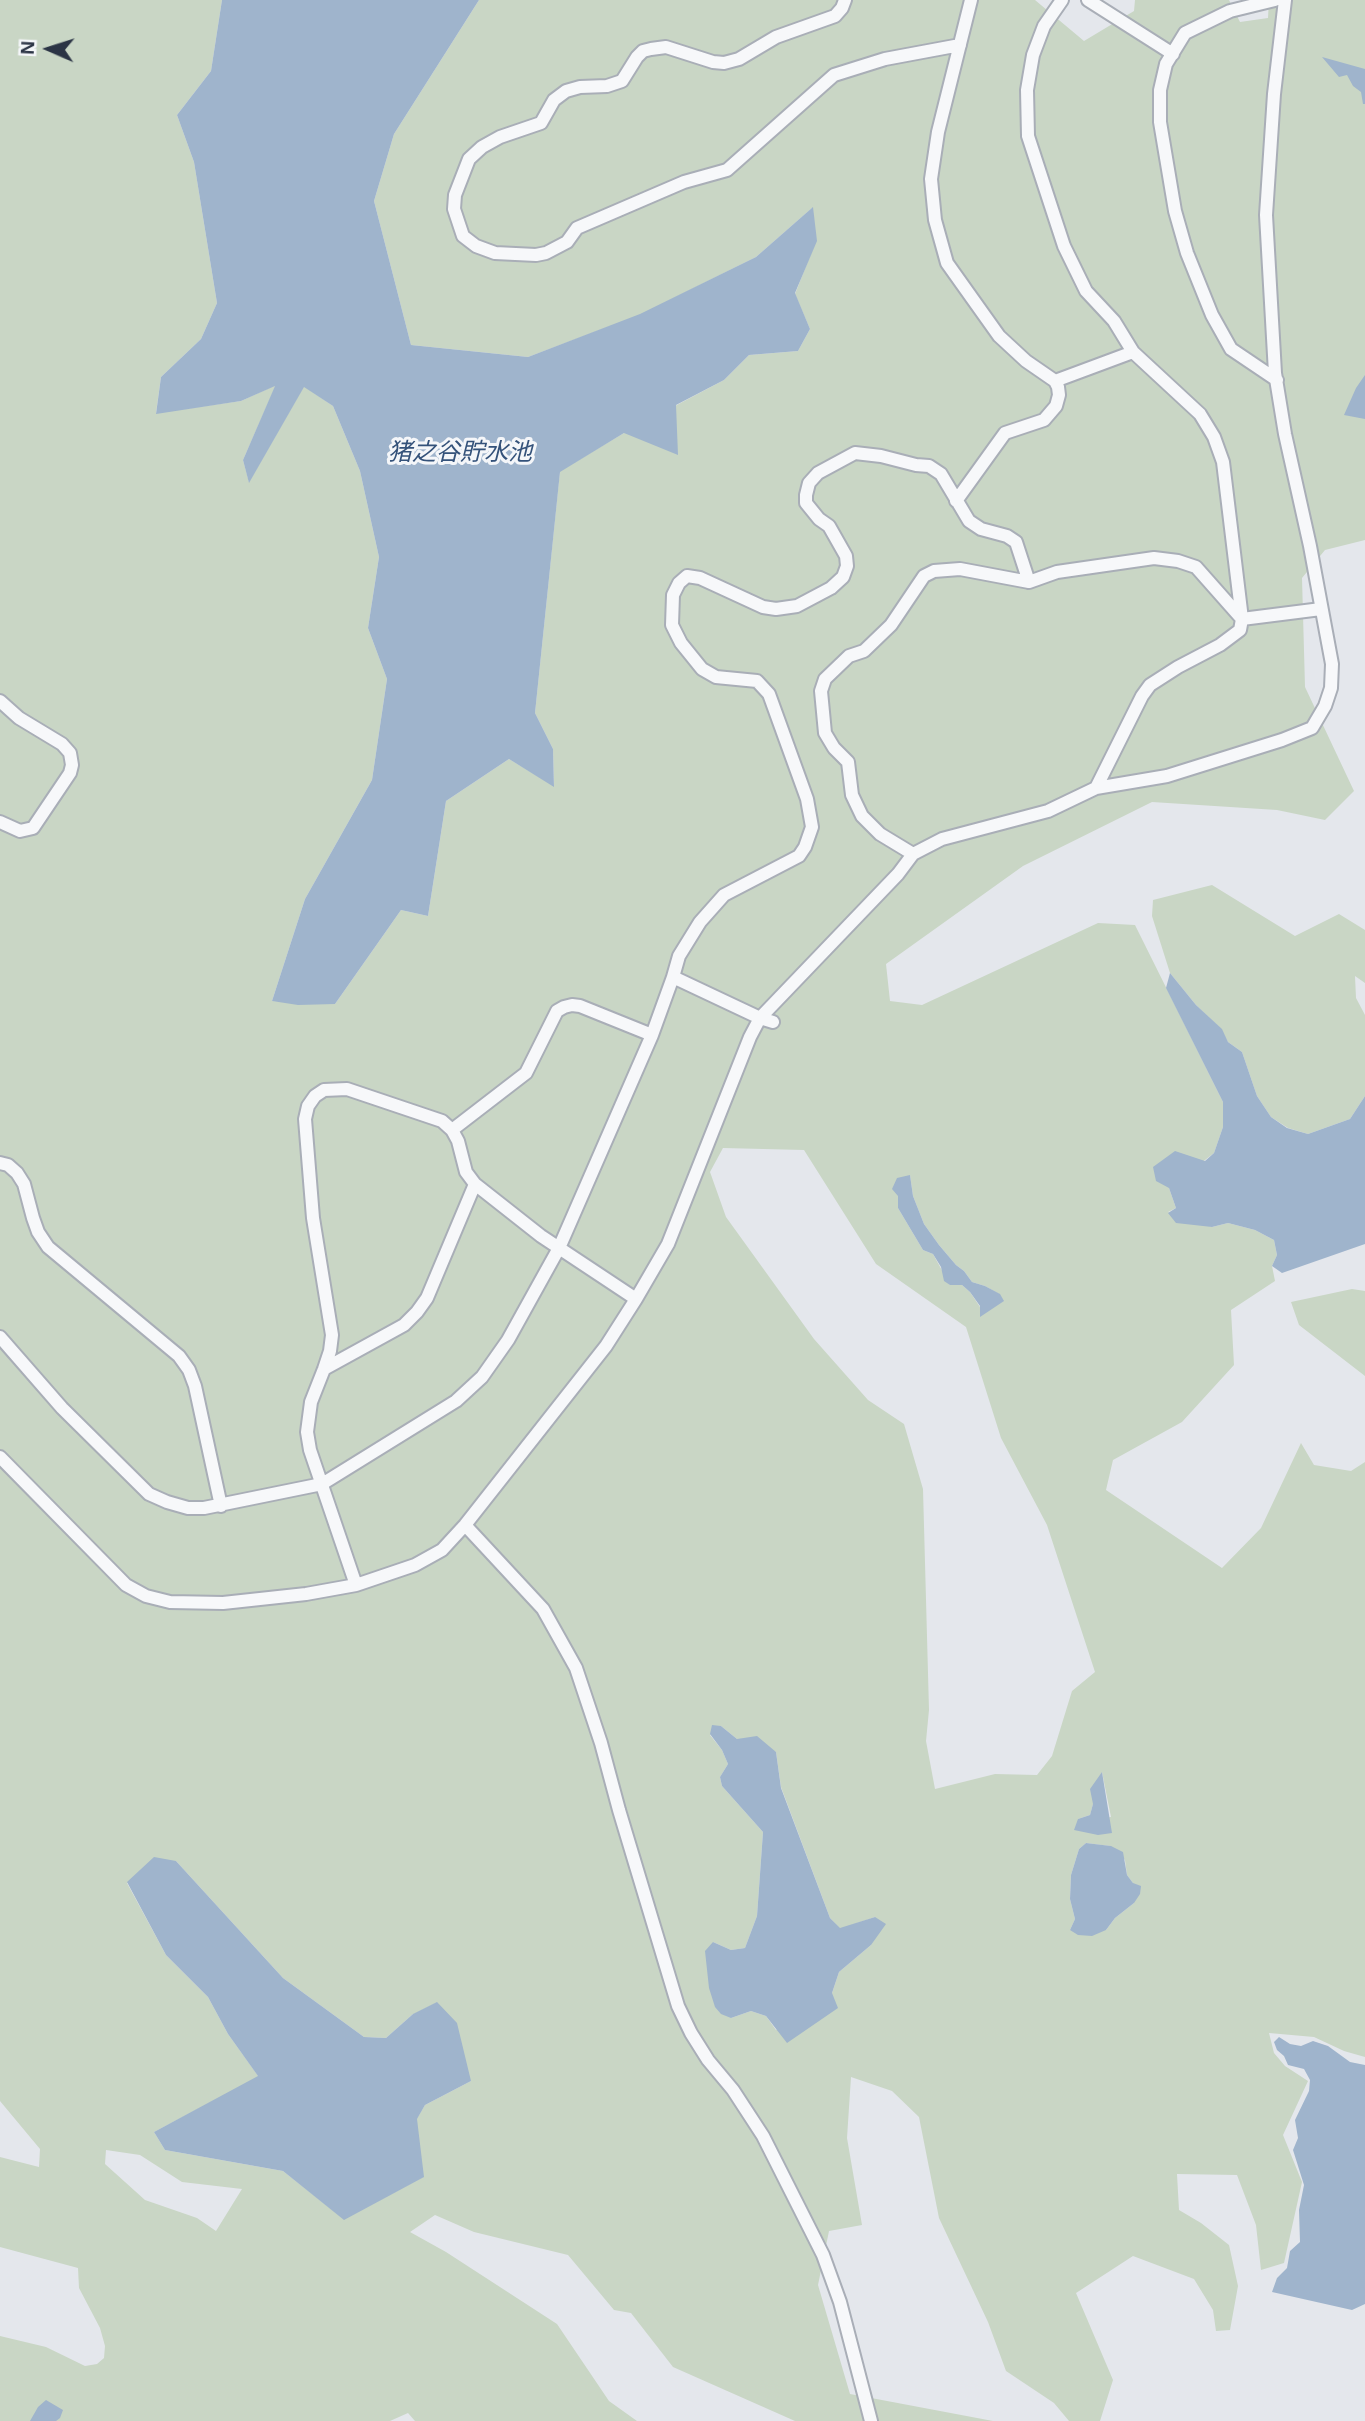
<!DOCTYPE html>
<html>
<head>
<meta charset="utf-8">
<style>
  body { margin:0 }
  #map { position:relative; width:1365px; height:2421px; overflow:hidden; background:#e4e7ec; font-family:Helvetica,sans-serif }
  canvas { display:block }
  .north { position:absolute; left:14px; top:14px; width:70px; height:70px; -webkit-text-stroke:5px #f4f6f9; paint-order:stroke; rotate:273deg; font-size:19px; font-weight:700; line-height:28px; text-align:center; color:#2b3445 }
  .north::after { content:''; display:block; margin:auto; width:24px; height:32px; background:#2b3445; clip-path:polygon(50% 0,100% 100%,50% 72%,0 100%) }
</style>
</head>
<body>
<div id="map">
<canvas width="1365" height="2421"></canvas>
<div class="north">N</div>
</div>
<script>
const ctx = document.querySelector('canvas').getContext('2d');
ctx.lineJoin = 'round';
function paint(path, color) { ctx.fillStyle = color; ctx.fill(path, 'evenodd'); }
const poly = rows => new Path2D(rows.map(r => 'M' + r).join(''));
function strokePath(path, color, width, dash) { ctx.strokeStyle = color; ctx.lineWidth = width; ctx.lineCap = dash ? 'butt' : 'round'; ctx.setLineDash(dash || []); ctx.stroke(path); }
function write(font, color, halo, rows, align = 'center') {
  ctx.font = font + ' Helvetica,"Noto Sans JP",sans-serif'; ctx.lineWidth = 6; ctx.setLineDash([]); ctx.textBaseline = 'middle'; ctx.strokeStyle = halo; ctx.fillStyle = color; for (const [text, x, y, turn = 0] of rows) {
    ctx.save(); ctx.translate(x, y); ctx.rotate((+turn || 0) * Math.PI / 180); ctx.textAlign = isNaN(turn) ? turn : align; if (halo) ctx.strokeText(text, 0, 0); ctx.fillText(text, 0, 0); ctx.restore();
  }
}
paint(poly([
  [0,0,222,0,211,71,177,115,194,162,217,303,201,339,161,377,156,413,241,401,276,385,243,460,249,482,304,386,333,406,360,471,379,557,368,628,387,679,372,780,305,899,272,1001,335,1004,401,910,428,916,446,801,509,759,554,786,553,749,535,713,560,471,624,433,724,380,749,355,798,351,810,329,795,294,816,241,812,208,756,257,640,315,528,357,411,345,374,201,394,134,479,0,1035,0,1084,41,1134,11,1135,0,1229,0,1240,22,1268,18,1269,0,1365,0,1365,540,1325,550,1302,578,1305,687,1354,791,1325,820,1277,810,1152,802,1023,866,886,964,890,1001,922,1005,1098,923,1135,925,1223,1102,1223,1127,1214,1153,1169,1188,1176,1208,1168,1212,1212,1227,1228,1223,1255,1230,1274,1240,1277,1255,1272,1266,1275,1281,1231,1310,1234,1365,1182,1422,1113,1460,1106,1490,1222,1568,1261,1528,1301,1443,1314,1465,1351,1471,1365,1462,1365,2057,1344,2051,1314,2037,1269,2033,1274,2053,1285,2066,1308,2081,1283,2135,1302,2182,1284,2263,1261,2270,1256,2225,1237,2175,1177,2174,1179,2210,1201,2223,1229,2245,1238,2286,1230,2330,1216,2331,1213,2310,1194,2279,1133,2256,1076,2293,1113,2380,1100,2421,1069,2421,1054,2403,1006,2371,988,2322,939,2218,919,2117,892,2091,851,2077,847,2138,862,2225,829,2231,818,2285,850,2394,993,2421,795,2421,673,2367,631,2313,614,2310,568,2255,474,2232,435,2215,410,2232,446,2252,557,2324,609,2401,637,2421,415,2421,408,2413,390,2421,0,2421,0,2336,46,2347,85,2366,97,2364,104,2358,105,2346,100,2328,79,2288,78,2268,0,2247,0,2157,39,2167,40,2149,0,2101],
  [723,1148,804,1150,876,1264,966,1327,1001,1438,1047,1525,1095,1672,1072,1691,1052,1756,1037,1775,995,1774,935,1789,926,1741,929,1710,923,1489,904,1424,868,1400,814,1339,726,1217,710,1172],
  [910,1175,913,1196,924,1224,939,1245,956,1265,964,1271,972,1282,985,1286,999,1294,1003,1301,980,1307,970,1292,962,1285,950,1285,933,1254,923,1250,898,1208,898,1196],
  [721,1726,737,1739,776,1752,781,1787,830,1918,840,1929,875,1917,871,1945,839,1972,832,1993,776,2030,766,2016,751,2011,731,2018,713,1942,731,1950,745,1948,757,1916,763,1832,722,1786,720,1777,728,1764,722,1750,710,1735],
  [1102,1772,1111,1817,1078,1819,1090,1815],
  [1086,1843,1110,1846,1125,1860,1127,1875,1133,1883,1134,1903,1115,1918,1106,1930,1070,1930,1075,1919,1070,1899,1071,1875,1079,1849],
  [176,1861,283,1978,364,2037,386,2038,413,2014,471,2081,425,2105,416,2120,423,2177,344,2219,283,2171,165,2150,154,2132,259,2077,228,2034,208,1997,166,1955,127,1883],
  [106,2150,140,2155,182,2182,242,2189,216,2231,197,2218,145,2200,105,2164],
  [1212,885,1295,936,1339,914,1365,930,1365,983,1355,976,1356,998,1365,1015,1365,1096,1350,1119,1308,1134,1288,1128,1271,1117,1257,1096,1242,1052,1228,1042,1221,1029,1196,1005,1170,973,1152,916,1153,900],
  [1352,1289,1365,1291,1365,1376,1299,1325,1291,1302]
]), '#c9d6c5');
paint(poly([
  [222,0,479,0,394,134,374,201,411,345,528,357,640,314,756,257,813,207,817,241,795,293,810,329,798,351,749,355,724,380,676,405,678,455,624,433,560,472,535,713,553,749,554,787,509,759,446,801,428,916,401,910,335,1004,298,1005,272,1001,305,899,372,780,387,679,368,628,379,557,360,471,333,406,304,387,249,483,243,460,275,386,241,401,156,414,161,377,201,339,217,303,194,162,177,115,211,71],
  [1322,57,1365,69,1365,104,1363,104,1361,92,1353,86,1347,75,1339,77],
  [1365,375,1365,419,1344,415,1356,388],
  [1170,973,1196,1005,1222,1029,1228,1042,1242,1052,1257,1096,1271,1117,1287,1128,1308,1134,1350,1119,1365,1096,1365,1244,1282,1273,1272,1266,1277,1255,1274,1240,1255,1230,1228,1223,1212,1227,1176,1223,1168,1213,1176,1208,1169,1188,1156,1181,1153,1167,1175,1151,1205,1161,1214,1153,1223,1127,1223,1102,1166,988],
  [910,1175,913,1196,924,1224,939,1245,956,1265,964,1271,972,1282,985,1286,1000,1294,1004,1301,980,1317,980,1306,970,1292,962,1285,950,1285,944,1281,941,1267,933,1254,923,1250,898,1208,898,1196,892,1189,897,1178],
  [712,1725,721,1726,737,1739,757,1736,776,1752,781,1788,830,1918,840,1928,875,1917,886,1924,871,1945,839,1972,832,1993,838,2008,787,2043,766,2016,751,2011,731,2018,721,2014,715,2007,709,1988,705,1951,713,1942,731,1950,745,1948,757,1916,763,1832,722,1786,720,1777,728,1764,722,1750,710,1734],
  [1102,1772,1112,1833,1098,1835,1074,1830,1078,1819,1090,1815,1093,1804,1090,1789],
  [1086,1843,1111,1846,1123,1852,1127,1875,1133,1883,1141,1886,1140,1894,1134,1903,1115,1918,1106,1930,1092,1936,1078,1935,1070,1930,1075,1919,1070,1899,1071,1875,1079,1849],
  [154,1857,176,1861,283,1978,364,2037,386,2038,413,2014,437,2002,457,2023,471,2081,425,2105,417,2119,424,2177,344,2220,283,2171,165,2150,154,2132,258,2076,228,2034,208,1997,166,1955,127,1882],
  [1279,2037,1290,2044,1301,2046,1313,2041,1328,2046,1350,2062,1365,2065,1365,2304,1352,2310,1272,2292,1277,2278,1287,2268,1290,2251,1300,2242,1299,2210,1304,2185,1293,2150,1298,2138,1295,2120,1309,2091,1310,2080,1304,2069,1288,2065,1284,2056,1277,2050,1274,2042],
  [46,2400,63,2410,60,2418,56,2421,30,2421,38,2407]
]), '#9fb4cc');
const minor = poly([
  [845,0,842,8,835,16,776,37,739,59,724,63,713,62,666,47,651,49,643,51,637,57,622,81,607,86,580,87,566,91,554,100,541,123,500,137,482,147,469,159,455,195,454,209,463,236,476,246,495,253,536,255,546,253,567,242,577,228,684,182,727,170,834,75,885,59,960,45],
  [1062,0,1044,26,1033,55,1027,90,1028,136,1064,246,1086,291,1114,321,1133,352,1200,414,1214,437,1223,462,1242,619,1240,630,1220,645,1178,667,1150,685,1142,696,1096,788],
  [1088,0,1173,54],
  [1275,0,1230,11,1185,33,1166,64,1160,90,1160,122,1175,211,1187,253,1212,315,1231,349,1277,380],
  [1055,381,1133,352],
  [956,501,1005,433,1044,420,1056,406,1059,395,1058,387,1055,381,1026,361,999,336,947,263,935,220,931,179,938,132,971,0],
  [1029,582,1016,542,1007,536,981,529,969,521,941,474,929,466,916,465,881,456,855,453,818,473,809,483,806,495,806,503,819,519,829,526,846,556,847,566,843,577,831,588,797,606,776,609,763,607,700,578,687,576,679,583,673,595,672,625,681,643,702,669,716,677,757,681,769,694,807,799,812,827,805,847,799,856,724,895,700,922,679,956,673,977,760,1018,898,874,913,854,942,839,1048,811,1096,788,1167,776,1282,740,1312,728,1325,706,1331,688,1332,664,1310,546,1285,434,1275,373,1266,215,1274,94,1285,0],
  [1242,619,1321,609],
  [0,701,19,718,62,744,70,753,72,765,70,773,33,828,20,831,0,822],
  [913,854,880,834,862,816,852,795,848,762,834,748,825,733,821,691,825,679,849,656,864,651,891,625,924,576,934,571,960,569,1029,582,1057,572,1154,558,1178,561,1196,567,1242,619],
  [452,1130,526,1073,557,1011,564,1007,572,1005,580,1006,652,1035],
  [0,1163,8,1165,17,1173,24,1184,33,1218,38,1232,48,1247,179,1356,189,1370,195,1386,221,1506],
  [0,1337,62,1408,149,1494,167,1502,188,1508,204,1508,322,1484,456,1401,482,1377,508,1340,559,1248,652,1035,673,977],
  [324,1369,404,1325,417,1312,427,1298,475,1184],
  [0,1457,126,1585,146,1596,170,1602,223,1603,306,1594,356,1585,415,1565,442,1550,465,1525,606,1346,636,1299,668,1244,750,1037,760,1018,773,1022],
  [465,1525,543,1609,576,1668,601,1743,619,1810,678,2006,691,2033,708,2060,733,2090,763,2136,823,2255,840,2302,871,2421],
  [356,1585,310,1450,307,1432,311,1402,324,1369,330,1351,332,1335,313,1218,305,1119,308,1106,315,1096,324,1090,347,1089,442,1121,452,1130,458,1141,466,1172,475,1184,541,1236,636,1299]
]);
strokePath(minor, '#a9aeb7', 16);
strokePath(minor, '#f7f8fa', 12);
write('italic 24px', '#34527a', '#f4f6f9', [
  ["猪之谷貯水池",460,453]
]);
</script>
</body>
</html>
